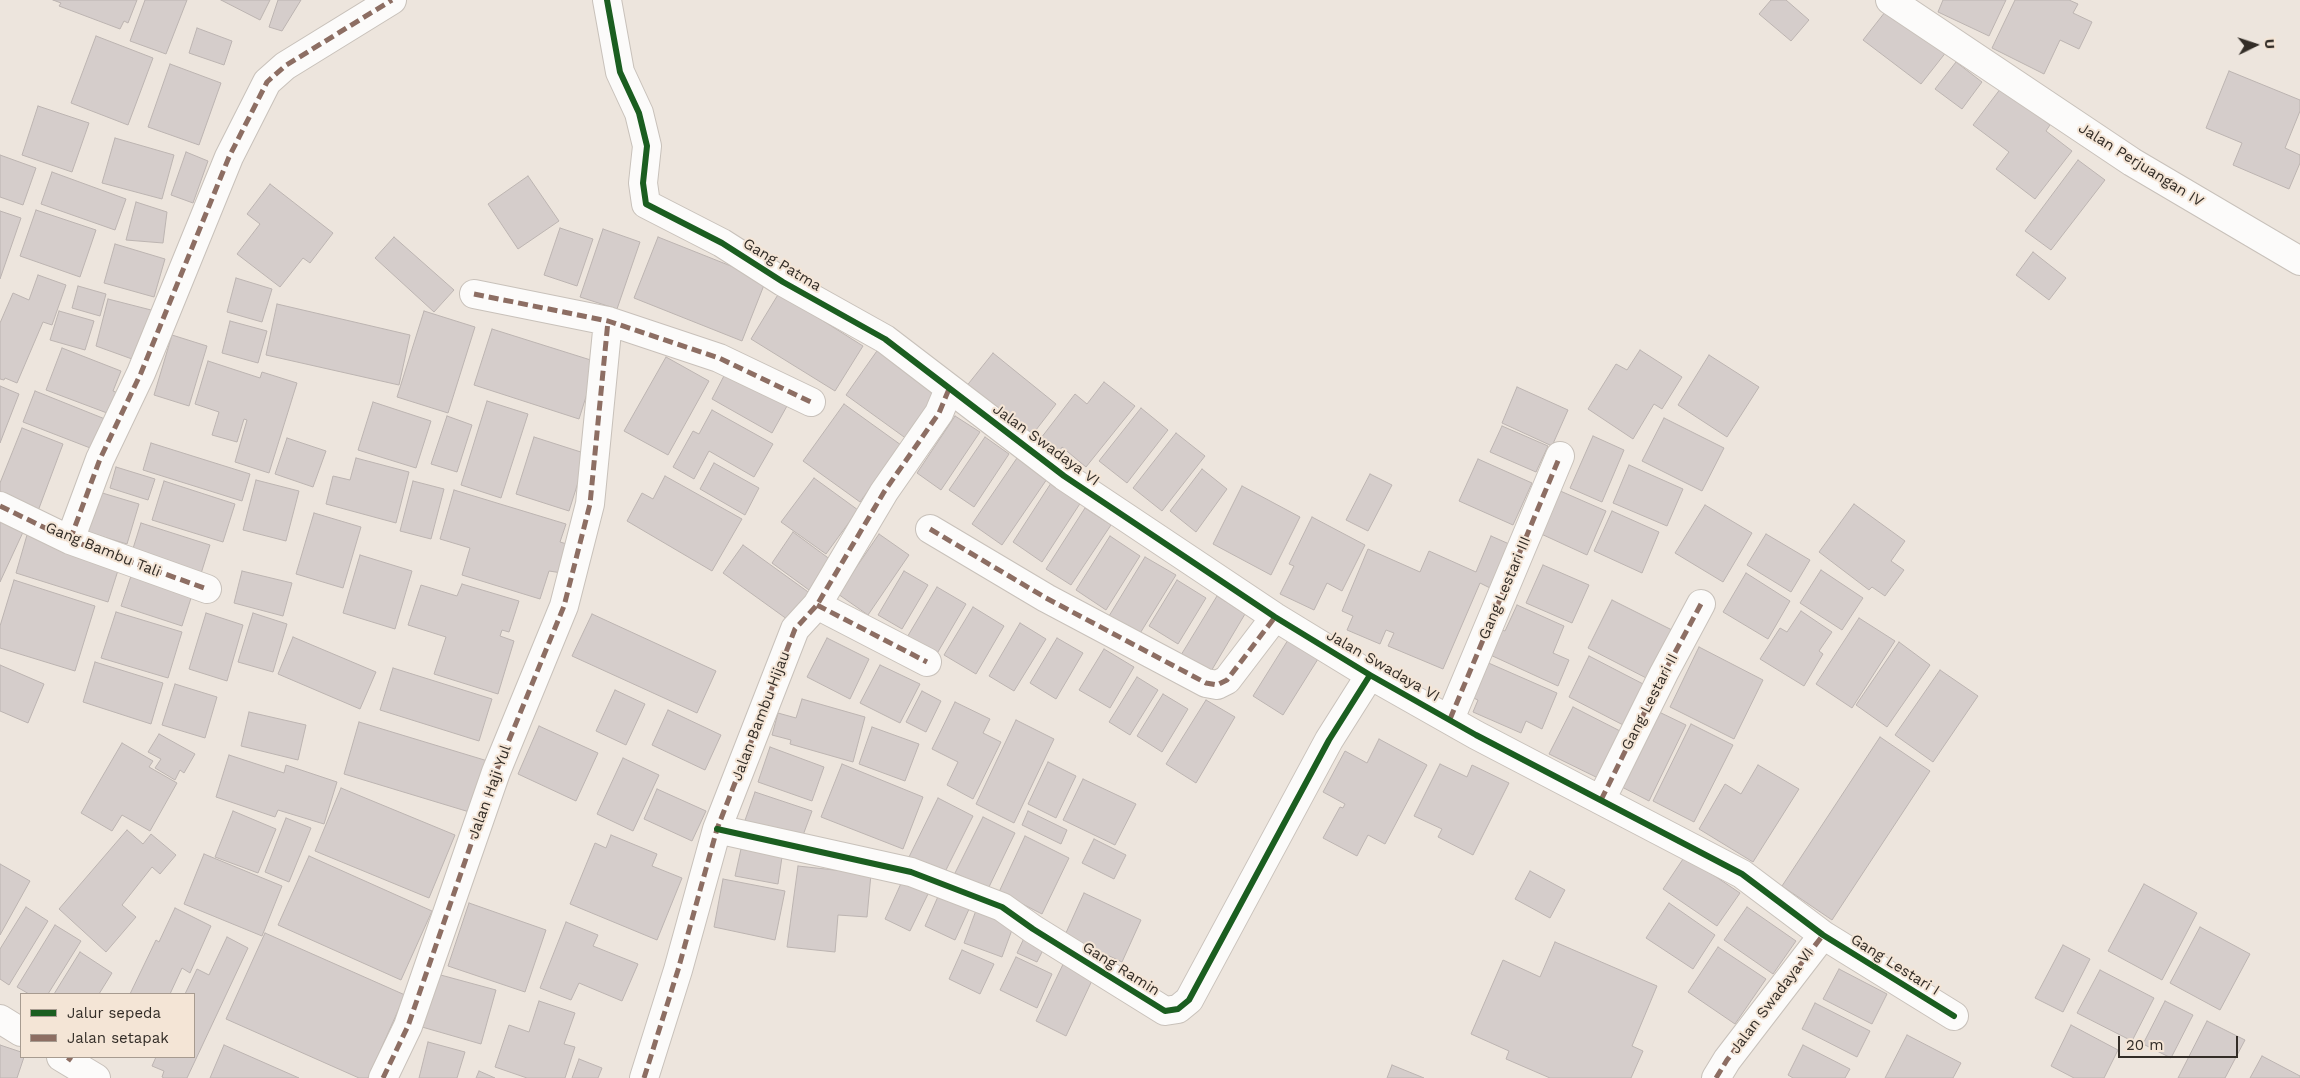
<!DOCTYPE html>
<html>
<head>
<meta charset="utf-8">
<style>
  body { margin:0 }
  #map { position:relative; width:2300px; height:1078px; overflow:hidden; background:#ede5dd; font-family:"Work Sans",sans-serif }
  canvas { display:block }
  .legend { position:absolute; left:20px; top:993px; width:175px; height:65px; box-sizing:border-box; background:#f4e5d6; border:1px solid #a79b90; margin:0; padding:6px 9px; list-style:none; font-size:15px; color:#332d27 }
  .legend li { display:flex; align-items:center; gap:10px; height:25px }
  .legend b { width:25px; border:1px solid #a79b90 }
  .north { position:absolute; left:2230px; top:20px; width:50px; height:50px; -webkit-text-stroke:4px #f4e5d6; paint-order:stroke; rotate:86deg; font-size:14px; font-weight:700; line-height:20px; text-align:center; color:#332d27 }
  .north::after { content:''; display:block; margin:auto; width:18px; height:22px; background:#332d27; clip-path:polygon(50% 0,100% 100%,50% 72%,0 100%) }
  .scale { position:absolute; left:2118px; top:1036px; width:120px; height:22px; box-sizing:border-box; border:2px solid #332d27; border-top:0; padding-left:6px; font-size:15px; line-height:18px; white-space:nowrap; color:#332d27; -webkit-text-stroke:4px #f4e5d6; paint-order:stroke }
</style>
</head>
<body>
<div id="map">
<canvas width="2300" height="1078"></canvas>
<ul class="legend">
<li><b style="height:6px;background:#1b5e20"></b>Jalur sepeda</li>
<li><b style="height:6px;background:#8d6e63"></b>Jalan setapak</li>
</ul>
<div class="north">U</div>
<div class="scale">20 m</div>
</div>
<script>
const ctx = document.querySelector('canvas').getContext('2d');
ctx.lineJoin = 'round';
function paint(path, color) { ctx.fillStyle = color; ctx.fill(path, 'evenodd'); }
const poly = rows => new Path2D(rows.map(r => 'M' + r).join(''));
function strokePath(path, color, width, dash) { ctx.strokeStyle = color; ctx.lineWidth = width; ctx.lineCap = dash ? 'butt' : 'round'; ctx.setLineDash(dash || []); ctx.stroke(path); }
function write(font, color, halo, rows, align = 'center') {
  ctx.font = font + ' "Work Sans",sans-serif'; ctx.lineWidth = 4; ctx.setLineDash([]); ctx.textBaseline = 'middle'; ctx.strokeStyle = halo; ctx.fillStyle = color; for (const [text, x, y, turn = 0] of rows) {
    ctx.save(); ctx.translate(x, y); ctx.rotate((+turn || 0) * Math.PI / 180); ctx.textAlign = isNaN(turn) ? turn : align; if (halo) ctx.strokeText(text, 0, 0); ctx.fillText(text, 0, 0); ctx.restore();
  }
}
const building = poly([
  [53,0,137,0,128,23,124,21,120,29,59,6,61,3,53,0],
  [145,0,187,0,166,54,130,41,145,0],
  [221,0,270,0,260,20,221,0],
  [278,0,301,0,282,31,269,27,278,0],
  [1771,0,1786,0,1809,20,1791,41,1759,14,1771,0],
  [1943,0,2006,0,1989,36,1938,12,1943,0],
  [2015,0,2069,0,2078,4,2073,13,2092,22,2079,49,2060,40,2044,74,1992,48,2015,0],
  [1889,7,1947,51,1921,84,1863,40,1889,7],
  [197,28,232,41,224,65,189,53,197,28],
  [96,36,153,58,128,125,71,103,96,36],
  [1956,62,1982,82,1962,109,1935,89,1956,62],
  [170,64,221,83,199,145,148,127,170,64],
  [2229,71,2300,100,2300,111,2285,148,2300,155,2300,163,2289,189,2233,165,2242,143,2206,128,2229,71],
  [2001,88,2050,125,2046,131,2072,151,2035,199,1996,169,2009,152,1973,125,2001,88],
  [38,106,89,123,72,172,22,155,38,106],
  [115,138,174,155,162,199,102,183,115,138],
  [186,152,208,161,193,203,171,195,186,152],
  [0,155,36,168,23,205,0,197,0,155],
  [2078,160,2105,180,2051,250,2025,231,2078,160],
  [52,172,126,199,115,230,41,204,52,172],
  [528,176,559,221,518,249,488,204,528,176],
  [270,184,333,233,310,263,303,258,280,287,237,254,260,224,247,214,270,184],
  [136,202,167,212,163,243,126,240,136,202],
  [36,210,96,230,80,277,20,256,36,210],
  [0,211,21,218,0,279,0,211],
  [560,228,593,239,577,286,544,275,560,228],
  [603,229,640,242,617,309,580,297,603,229],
  [394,237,454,290,434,312,375,258,394,237],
  [658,237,766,280,742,341,634,298,658,237],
  [115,244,165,259,154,297,104,283,115,244],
  [2033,252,2066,278,2049,300,2016,275,2033,252],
  [38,275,66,285,52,325,43,322,17,383,5,378,4,380,0,379,0,323,13,293,29,300,38,275],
  [236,278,272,289,262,322,227,312,236,278],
  [78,286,106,294,100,316,72,308,78,286],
  [779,293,863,346,835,391,751,339,779,293],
  [108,299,155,311,132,359,96,346,108,299],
  [277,304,410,335,399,385,266,355,277,304],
  [59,311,94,321,85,350,50,340,59,311],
  [424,311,475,327,448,413,397,397,424,311],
  [230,321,267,331,258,363,222,353,230,321],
  [492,329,597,362,579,419,474,385,492,329],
  [172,335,207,346,189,406,154,395,172,335],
  [62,348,121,371,113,391,123,395,115,416,46,390,62,348],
  [879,348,945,395,911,442,846,395,879,348],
  [1640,350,1682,377,1662,409,1654,404,1633,439,1588,409,1616,364,1627,370,1640,350],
  [993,353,1056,404,1029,439,965,388,993,353],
  [1709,355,1759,387,1727,437,1678,405,1709,355],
  [666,357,709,381,668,455,624,431,666,357],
  [208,361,260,378,262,372,297,383,269,473,235,462,247,420,244,419,237,442,212,435,219,412,195,404,208,361],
  [726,372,787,406,772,433,712,399,726,372],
  [1104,382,1135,406,1086,467,1062,447,1059,452,1041,438,1075,394,1087,404,1104,382],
  [0,386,19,394,0,443,0,386],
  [1517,387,1568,410,1552,446,1502,423,1517,387],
  [35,391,110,421,98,451,23,422,35,391],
  [487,401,528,414,501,498,461,485,487,401],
  [373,402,431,421,416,468,358,450,373,402],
  [844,404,901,445,860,502,803,461,844,404],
  [1141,408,1168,430,1127,483,1099,461,1141,408],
  [712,410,773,444,754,477,709,451,694,479,673,467,693,431,699,434,712,410],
  [447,416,472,425,457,472,431,464,447,416],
  [955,416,980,432,941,490,917,473,955,416],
  [1664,418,1724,448,1702,491,1642,461,1664,418],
  [1502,426,1548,446,1536,472,1490,452,1502,426],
  [22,428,63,444,38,511,0,496,0,483,22,428],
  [1176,433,1205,456,1162,511,1133,488,1176,433],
  [1593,436,1624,450,1602,502,1570,488,1593,436],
  [534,437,587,454,569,511,516,494,534,437],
  [985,437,1009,454,974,507,949,490,985,437],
  [287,438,326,451,313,487,275,474,287,438],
  [151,443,250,474,242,501,143,470,151,443],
  [356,458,409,472,396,523,326,504,333,476,350,480,356,458],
  [1017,458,1047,479,1002,545,972,524,1017,458],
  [1478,459,1532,483,1513,525,1459,501,1478,459],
  [714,463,759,488,745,515,700,489,714,463],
  [1629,465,1683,489,1667,526,1613,503,1629,465],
  [116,467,155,479,148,500,110,488,116,467],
  [1202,469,1227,489,1196,532,1170,511,1202,469],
  [1370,474,1392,485,1368,531,1346,520,1370,474],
  [665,476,742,519,712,571,627,521,642,493,653,499,665,476],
  [814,478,858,510,826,554,781,522,814,478],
  [256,480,299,491,286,541,243,530,256,480],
  [1053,480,1083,499,1042,562,1013,542,1053,480],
  [164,481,235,504,223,542,152,520,164,481],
  [413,481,444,489,431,539,400,531,413,481],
  [1242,486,1300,517,1271,575,1213,544,1242,486],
  [454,490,566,524,560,542,570,545,562,573,549,571,540,599,462,575,470,548,440,539,454,490],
  [1558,490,1606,511,1587,555,1539,533,1558,490],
  [99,492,139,504,127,544,87,532,99,492],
  [1854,504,1905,541,1891,561,1904,570,1885,596,1872,587,1869,590,1819,552,1854,504],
  [1705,505,1752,533,1723,582,1675,553,1705,505],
  [1085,508,1111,525,1071,585,1046,569,1085,508],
  [1612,511,1659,532,1642,573,1594,551,1612,511],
  [314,513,361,527,343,588,296,574,314,513],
  [1312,517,1365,545,1342,591,1327,583,1314,610,1280,594,1294,566,1289,564,1312,517],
  [0,518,24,530,0,582,0,518],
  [141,523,210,545,199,580,130,558,141,523],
  [793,532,831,560,809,590,772,563,793,532],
  [879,534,909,555,868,615,838,594,879,534],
  [1766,534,1810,560,1791,592,1747,565,1766,534],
  [27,535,120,564,108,602,16,573,27,535],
  [1110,536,1140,556,1106,610,1076,590,1110,536],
  [1491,536,1516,547,1496,591,1480,583,1443,669,1388,646,1394,633,1386,630,1380,644,1347,630,1353,616,1342,611,1368,549,1420,572,1429,551,1476,572,1491,536],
  [743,545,811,594,791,622,723,573,743,545],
  [360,555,412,571,395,629,343,613,360,555],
  [1145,557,1176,575,1139,635,1109,616,1145,557],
  [1543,565,1589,585,1572,623,1526,603,1543,565],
  [1821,570,1863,598,1842,630,1800,603,1821,570],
  [242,571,292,583,283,616,234,603,242,571],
  [904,571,928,585,902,629,878,615,904,571],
  [132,573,193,592,182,626,121,606,132,573],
  [1746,573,1790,601,1768,639,1723,612,1746,573],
  [14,580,95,606,75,671,0,648,0,626,14,580],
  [1177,580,1206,598,1178,644,1149,626,1177,580],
  [462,584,519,601,509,632,502,630,500,636,514,641,498,694,434,674,446,637,408,625,421,585,457,596,462,584],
  [937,587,966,604,935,657,906,639,937,587],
  [1217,596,1245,614,1210,673,1181,655,1217,596],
  [1612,600,1678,633,1654,682,1588,648,1612,600],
  [1517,605,1564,626,1553,653,1569,660,1558,686,1486,653,1497,628,1505,631,1517,605],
  [973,607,1004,626,976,674,944,655,973,607],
  [1801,611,1832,632,1819,651,1823,654,1804,686,1760,659,1780,628,1787,632,1801,611],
  [116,612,182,632,168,678,101,658,116,612],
  [206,613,243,625,227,681,189,669,206,613],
  [253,613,287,624,273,672,238,662,253,613],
  [592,614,716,671,697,713,572,656,592,614],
  [1859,618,1895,641,1852,708,1816,684,1859,618],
  [1020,623,1046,639,1014,691,989,676,1020,623],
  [293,637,376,672,360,709,278,674,293,637],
  [827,638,869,659,850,699,807,677,827,638],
  [1057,638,1083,653,1056,699,1030,683,1057,638],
  [1288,640,1318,659,1283,715,1253,696,1288,640],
  [1899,642,1930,665,1887,727,1856,705,1899,642],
  [1699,647,1763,680,1734,739,1670,707,1699,647],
  [1104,649,1134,667,1110,708,1079,690,1104,649],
  [1589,656,1647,686,1627,727,1569,697,1589,656],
  [1484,661,1557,693,1542,729,1526,721,1521,733,1473,712,1478,700,1469,696,1484,661],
  [95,662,163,683,151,724,83,702,95,662],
  [0,665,44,684,28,723,0,711,0,665],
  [880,665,920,684,900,723,860,703,880,665],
  [393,668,492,699,479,741,380,710,393,668],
  [1940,670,1978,696,1933,762,1895,735,1940,670],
  [1137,677,1158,690,1130,735,1109,722,1137,677],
  [175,684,217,697,205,738,162,725,175,684],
  [615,690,645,704,626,745,596,731,615,690],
  [922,691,941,701,926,732,906,722,922,691],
  [1163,694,1188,709,1162,752,1137,736,1163,694],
  [802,699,865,717,853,762,790,744,791,740,772,735,778,713,796,718,802,699],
  [1206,700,1235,717,1196,783,1166,764,1206,700],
  [955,702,990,719,983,733,1001,742,973,799,947,785,958,762,932,749,955,702],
  [1573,707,1624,733,1602,780,1549,754,1573,707],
  [668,710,721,735,705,770,652,745,668,710],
  [1657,711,1686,725,1649,801,1620,786,1657,711],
  [249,712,306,725,298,760,241,746,249,712],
  [1016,720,1054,739,1014,823,976,804,1016,720],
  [359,722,491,762,476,814,344,774,359,722],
  [1691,724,1733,745,1694,822,1653,801,1691,724],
  [539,726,598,753,576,801,518,774,539,726],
  [872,727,919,744,905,781,859,764,872,727],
  [159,734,195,754,184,773,180,770,175,780,155,768,161,759,148,752,159,734],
  [1880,737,1930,771,1832,920,1782,886,1880,737],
  [1379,739,1427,765,1385,844,1368,835,1357,856,1323,838,1340,807,1343,808,1345,804,1323,792,1345,751,1367,763,1379,739],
  [122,743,153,761,149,767,177,783,150,831,122,815,112,831,81,813,122,743],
  [770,747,824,767,812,801,758,782,770,747],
  [229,755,284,773,286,765,337,782,324,824,278,810,275,817,216,797,229,755],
  [623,758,659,775,633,831,597,814,623,758],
  [1048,762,1076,776,1056,818,1028,804,1048,762],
  [842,764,923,797,903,849,821,817,842,764],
  [1440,764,1467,777,1472,765,1509,783,1473,855,1438,837,1442,829,1414,816,1440,764],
  [1758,765,1799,789,1753,862,1699,829,1725,784,1741,794,1758,765],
  [1083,779,1136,804,1115,845,1063,820,1083,779],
  [341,788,455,835,429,898,315,851,341,788],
  [657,789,706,811,692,841,644,819,657,789],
  [755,792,812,811,799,846,743,826,755,792],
  [938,798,973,816,942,878,907,861,938,798],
  [233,811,276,829,258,873,215,857,233,811],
  [1028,811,1067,830,1061,844,1022,825,1028,811],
  [983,817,1015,833,988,889,955,873,983,817],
  [286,818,311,828,289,882,265,872,286,818],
  [127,830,143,844,151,834,176,855,160,874,152,867,122,905,136,917,106,952,59,909,127,830],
  [611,835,657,854,652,866,682,878,657,940,570,904,595,843,606,848,611,835],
  [1025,836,1069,858,1042,914,999,892,1025,836],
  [1094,839,1126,855,1114,879,1082,863,1094,839],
  [741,849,782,857,778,884,735,876,741,849],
  [204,854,282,886,262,936,184,904,204,854],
  [309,856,432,911,401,980,278,925,309,856],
  [1685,856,1740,893,1717,926,1663,889,1685,856],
  [0,864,30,881,0,935,0,864],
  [798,866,871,874,867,917,838,915,835,952,787,947,798,866],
  [1530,871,1565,890,1550,918,1515,899,1530,871],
  [723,879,785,891,775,940,714,927,723,879],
  [903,879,929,892,910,931,885,919,903,879],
  [2144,884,2197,913,2162,980,2108,951,2144,884],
  [940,892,970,907,955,940,925,926,940,892],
  [1084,893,1141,920,1122,962,1065,935,1084,893],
  [469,903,546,930,525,992,448,966,469,903],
  [1669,903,1715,935,1693,969,1646,938,1669,903],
  [978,905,1016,919,1002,957,964,943,978,905],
  [26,907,48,921,9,985,0,979,0,949,26,907],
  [1747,907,1796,941,1773,974,1724,940,1747,907],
  [175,908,211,926,190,973,182,968,170,994,130,994,156,940,159,942,175,908],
  [566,922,598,935,593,946,638,964,622,1001,579,983,571,1000,540,988,566,922],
  [55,925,81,941,48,994,29,994,17,987,55,925],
  [2200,927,2250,954,2220,1010,2170,983,2200,927],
  [265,933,405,995,368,1078,359,1078,226,1019,265,933],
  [1026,934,1046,944,1037,962,1017,953,1026,934],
  [227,937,248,948,187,1078,164,1078,162,1077,164,1071,152,1066,156,1057,194,1057,194,994,185,994,197,969,209,975,227,937],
  [1555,942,1657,986,1632,1046,1643,1051,1631,1078,1550,1078,1506,1059,1509,1051,1471,1034,1503,960,1540,977,1555,942],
  [2063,945,2090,959,2063,1012,2035,998,2063,945],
  [1718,947,1766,979,1735,1024,1688,992,1718,947],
  [962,950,994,964,980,994,949,979,962,950],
  [80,952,112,973,99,994,54,994,80,952],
  [1016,957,1052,974,1037,1008,1000,990,1016,957],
  [1066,958,1096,972,1066,1036,1036,1021,1066,958],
  [1839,969,1887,994,1872,1024,1823,999,1839,969],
  [2100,970,2154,998,2132,1041,2077,1013,2100,970],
  [437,974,496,990,481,1044,422,1027,437,974],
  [539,1001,575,1013,564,1044,575,1047,565,1078,527,1078,495,1067,509,1025,529,1032,539,1001],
  [2165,1001,2193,1015,2171,1058,2143,1044,2165,1001],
  [1815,1003,1870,1031,1857,1057,1802,1029,1815,1003],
  [2207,1021,2245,1040,2225,1078,2178,1078,2207,1021],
  [2071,1025,2118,1050,2104,1078,2074,1078,2051,1066,2071,1025],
  [1907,1035,1961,1063,1953,1078,1885,1078,1907,1035],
  [428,1042,465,1052,457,1078,419,1078,428,1042],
  [0,1045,21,1052,21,1057,24,1057,17,1078,0,1078,0,1045],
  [224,1045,299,1078,210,1078,224,1045],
  [1803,1045,1850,1069,1845,1078,1793,1078,1788,1075,1803,1045],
  [2262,1056,2300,1076,2300,1078,2250,1078,2262,1056],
  [579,1059,602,1068,598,1078,572,1078,579,1059],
  [1392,1065,1424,1078,1387,1078,1392,1065],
  [479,1071,495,1078,476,1078,479,1071]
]);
paint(building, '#d5cdcb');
strokePath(building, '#bcb4b1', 1);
const minor = poly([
  [607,0,620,72,639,113,647,146,643,183,646,204,722,243,783,282,885,339,1064,476,1275,617,1370,675,1476,735,1742,874,1823,935,1954,1016],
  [1890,0,2132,162,2300,261],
  [474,294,608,321,719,358,811,402],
  [0,506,70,540,207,589],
  [930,529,1046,598,1206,683,1217,685,1227,680,1275,617],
  [70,540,100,459,141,373,229,157,267,82,285,66,392,0],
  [817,605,927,662],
  [1450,719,1560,456],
  [1601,800,1664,673,1701,604],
  [717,829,911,872,1002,907,1033,929,1165,1011,1178,1009,1189,1000,1329,740,1370,675],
  [0,1019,21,1032],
  [61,1057,96,1078],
  [383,1078,408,1026,496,772,564,606,590,504,608,321],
  [644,1078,678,970,717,829,795,629,817,605,884,492,939,413,949,389],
  [1716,1078,1727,1060,1823,935]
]);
strokePath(minor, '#c8c1ba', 30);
strokePath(minor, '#fcfbfa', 28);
strokePath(poly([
  [474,294,608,321,719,358,811,402],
  [0,506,70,540,207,589],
  [930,529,1046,598,1206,683,1217,685,1227,680,1275,617],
  [70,540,100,459,141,373,229,157,267,82,285,66,392,0],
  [817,605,927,662],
  [1450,719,1560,456],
  [1601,800,1664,673,1701,604],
  [68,1061,71,1057],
  [383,1078,408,1026,496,772,564,606,590,504,608,321],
  [644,1078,678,970,717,829,795,629,817,605,884,492,939,413,949,389],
  [1716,1078,1727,1060,1823,935]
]), '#8d6e63', 5, [10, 5]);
strokePath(poly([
  [607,0,620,72,639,113,647,146,643,183,646,204,722,243,783,282,885,339,1064,476,1275,617,1370,675,1476,735,1742,874,1823,935,1954,1016],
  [717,829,911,872,1002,907,1033,929,1165,1011,1178,1009,1189,1000,1329,740,1370,675]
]), '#1b5e20', 6);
write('15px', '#332d27', '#f4e5d6', [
  ["Jalan Perjuangan IV",2141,165,32],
  ["Gang Patma",782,265,31],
  ["Jalan Swadaya VI",1046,445,36],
  ["Gang Bambu Tali",103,550,22],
  ["Gang Lestari III",1505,588,-67],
  ["Jalan Swadaya VI",1383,666,30],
  ["Gang Lestari II",1650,702,-63],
  ["Jalan Bambu Hijau",761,716,-69],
  ["Jalan Haji Yul",490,792,-70],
  ["Gang Lestari I",1895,965,32],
  ["Gang Ramin",1121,969,32],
  ["Jalan Swadaya VI",1772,1001,-53]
]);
</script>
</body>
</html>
